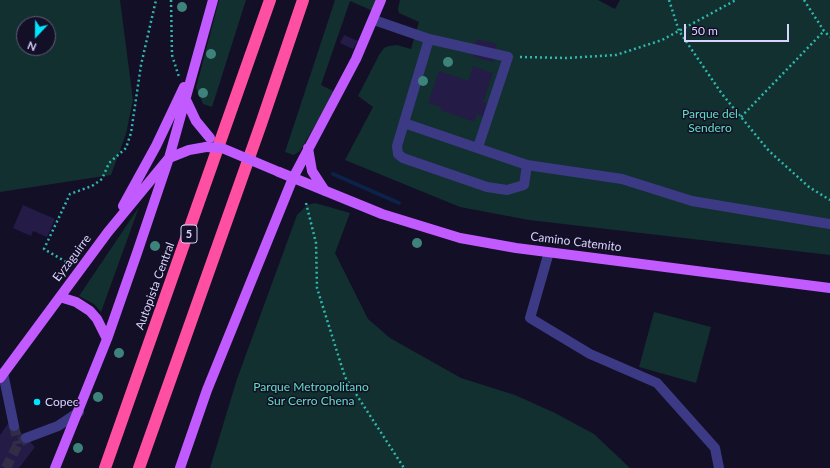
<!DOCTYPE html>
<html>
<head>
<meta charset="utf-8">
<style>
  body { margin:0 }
  #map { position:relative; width:830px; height:468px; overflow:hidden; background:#130f26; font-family:Lato,sans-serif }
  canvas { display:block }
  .north { position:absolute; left:16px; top:16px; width:40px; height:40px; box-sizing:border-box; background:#130f26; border:1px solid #625e7d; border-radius:50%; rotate:202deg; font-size:11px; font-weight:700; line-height:16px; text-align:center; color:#d9d4ff }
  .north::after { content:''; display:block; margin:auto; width:14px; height:18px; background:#00e5ff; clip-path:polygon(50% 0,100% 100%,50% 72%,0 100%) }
  .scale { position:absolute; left:684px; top:24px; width:105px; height:18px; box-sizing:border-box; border:2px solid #d9d4ff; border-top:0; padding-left:5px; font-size:12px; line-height:14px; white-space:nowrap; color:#d9d4ff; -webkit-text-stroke:3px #130f26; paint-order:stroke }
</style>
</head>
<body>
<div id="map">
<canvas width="830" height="468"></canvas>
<div class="north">N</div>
<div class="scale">50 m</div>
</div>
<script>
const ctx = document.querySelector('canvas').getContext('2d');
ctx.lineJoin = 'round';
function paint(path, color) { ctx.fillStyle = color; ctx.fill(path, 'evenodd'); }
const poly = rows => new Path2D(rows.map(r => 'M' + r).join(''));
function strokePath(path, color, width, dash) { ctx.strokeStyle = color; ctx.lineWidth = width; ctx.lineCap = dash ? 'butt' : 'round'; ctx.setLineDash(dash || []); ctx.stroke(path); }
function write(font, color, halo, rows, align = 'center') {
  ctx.font = font + ' Lato,sans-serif'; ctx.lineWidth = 3; ctx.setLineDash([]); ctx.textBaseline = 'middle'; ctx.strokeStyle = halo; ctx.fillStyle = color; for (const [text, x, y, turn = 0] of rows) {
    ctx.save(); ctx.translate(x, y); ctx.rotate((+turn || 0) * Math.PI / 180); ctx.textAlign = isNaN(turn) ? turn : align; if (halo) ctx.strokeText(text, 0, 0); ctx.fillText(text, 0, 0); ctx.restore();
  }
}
paint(poly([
  [0,0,120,0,133,100,126,134,111,175,0,192],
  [24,24,48,24,48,48,24,48],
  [219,0,246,0,212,107,203,104,196,88],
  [335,0,377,0,373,11,350,1,321,85,335,92,300,151,294,155,285,152],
  [400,0,598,0,615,9,620,0,830,0,830,255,529,220,460,207,345,160,373,107,358,96,379,55,384,48,389,46,397,45,411,49,419,22,399,13,398,9],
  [315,203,350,213,335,253,368,319,390,338,461,378,515,395,555,413,594,434,630,468,210,468,237,379,297,215,307,205],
  [139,207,101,312,94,304,79,296],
  [654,312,711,327,696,383,639,367]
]), '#12302f');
strokePath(poly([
  [333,174,399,203]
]), '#0c2248', 4);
paint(poly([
  [344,35,358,41,353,49,340,43],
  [477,39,497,44,493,62,473,57],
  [473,66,493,73,483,102,489,104,484,117,477,114,475,122,440,110,441,107,428,103,439,71,468,81],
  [23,205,55,219,47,237,33,231,31,236,13,228],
  [10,421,35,447,19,468,0,468,0,435]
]), '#241b47');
strokePath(poly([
  [14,426,18,444],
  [6,468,18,444,26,438]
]), '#312d47', 10, [10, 5]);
strokePath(poly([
  [171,0,172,55,179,77],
  [669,0,679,31,722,94,769,151,809,187,830,200],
  [804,0,824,31,830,37],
  [520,57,566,58,616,55,662,40,736,0],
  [741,117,824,31],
  [306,203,316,243,317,288,345,377,404,468],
  [70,261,68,263,44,249,70,194,92,186,102,179,109,163,126,148,131,133,141,65,156,0]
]), '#2fb8b0', 2.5, [2, 3]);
strokePath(poly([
  [374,20,429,39,508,57,478,147],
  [404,123,527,165,524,185,507,190,487,187,403,158,398,154,397,146,429,39],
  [527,165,622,179,692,201,830,224],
  [549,252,530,318,590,354,657,383,715,448,719,468],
  [3,373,14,426],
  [26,438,58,426,79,412]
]), '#3d3a85', 10);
strokePath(poly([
  [186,100,196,121,210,138],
  [308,148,312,171,325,191],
  [279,172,382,214,460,238,516,248,830,288],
  [123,206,156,146,184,87],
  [60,297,76,302,90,311,97,319,107,339],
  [0,378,108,232,169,158,189,150,206,147],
  [55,468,107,339,137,253,169,158,213,0],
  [180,468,207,390,293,178,356,59,381,0]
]), '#c25bff', 10);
strokePath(poly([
  [105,468,270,0],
  [139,468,261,124,303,0]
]), '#ff4fa3', 12);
strokePath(poly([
  [206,147,222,148,279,172]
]), '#c25bff', 10);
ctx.fillStyle = '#3d827b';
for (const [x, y] of [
  [182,7],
  [211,54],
  [448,62],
  [423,81],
  [203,93],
  [417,243],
  [155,246],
  [119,353],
  [98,397],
  [78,448]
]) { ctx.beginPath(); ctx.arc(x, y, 5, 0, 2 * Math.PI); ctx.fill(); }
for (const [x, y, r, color] of [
  [37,402,4,"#00e5ff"]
]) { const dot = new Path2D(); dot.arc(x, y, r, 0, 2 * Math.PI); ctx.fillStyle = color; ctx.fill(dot); strokePath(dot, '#130f26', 1.5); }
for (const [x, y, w] of [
  [189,234,16]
]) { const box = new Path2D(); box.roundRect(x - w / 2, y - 9, w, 18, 3); ctx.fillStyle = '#130f26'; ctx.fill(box); strokePath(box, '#d9d4ff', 1); }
write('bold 11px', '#d9d4ff', null, [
  ["5",189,234]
]);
write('12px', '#5fe0c0', '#130f26', [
  ["Parque del",710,114],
  ["Sendero",710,128],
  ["Parque Metropolitano",311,387],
  ["Sur Cerro Chena",311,401]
]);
write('12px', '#d9d4ff', '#130f26', [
  ["Camino Catemito",576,242,7],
  ["Eyzaguirre",72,258,-53],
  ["Autopista Central",155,286,-70]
]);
write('12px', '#d9d4ff', '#130f26', [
  ["Copec",45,402]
], 'left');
</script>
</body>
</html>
